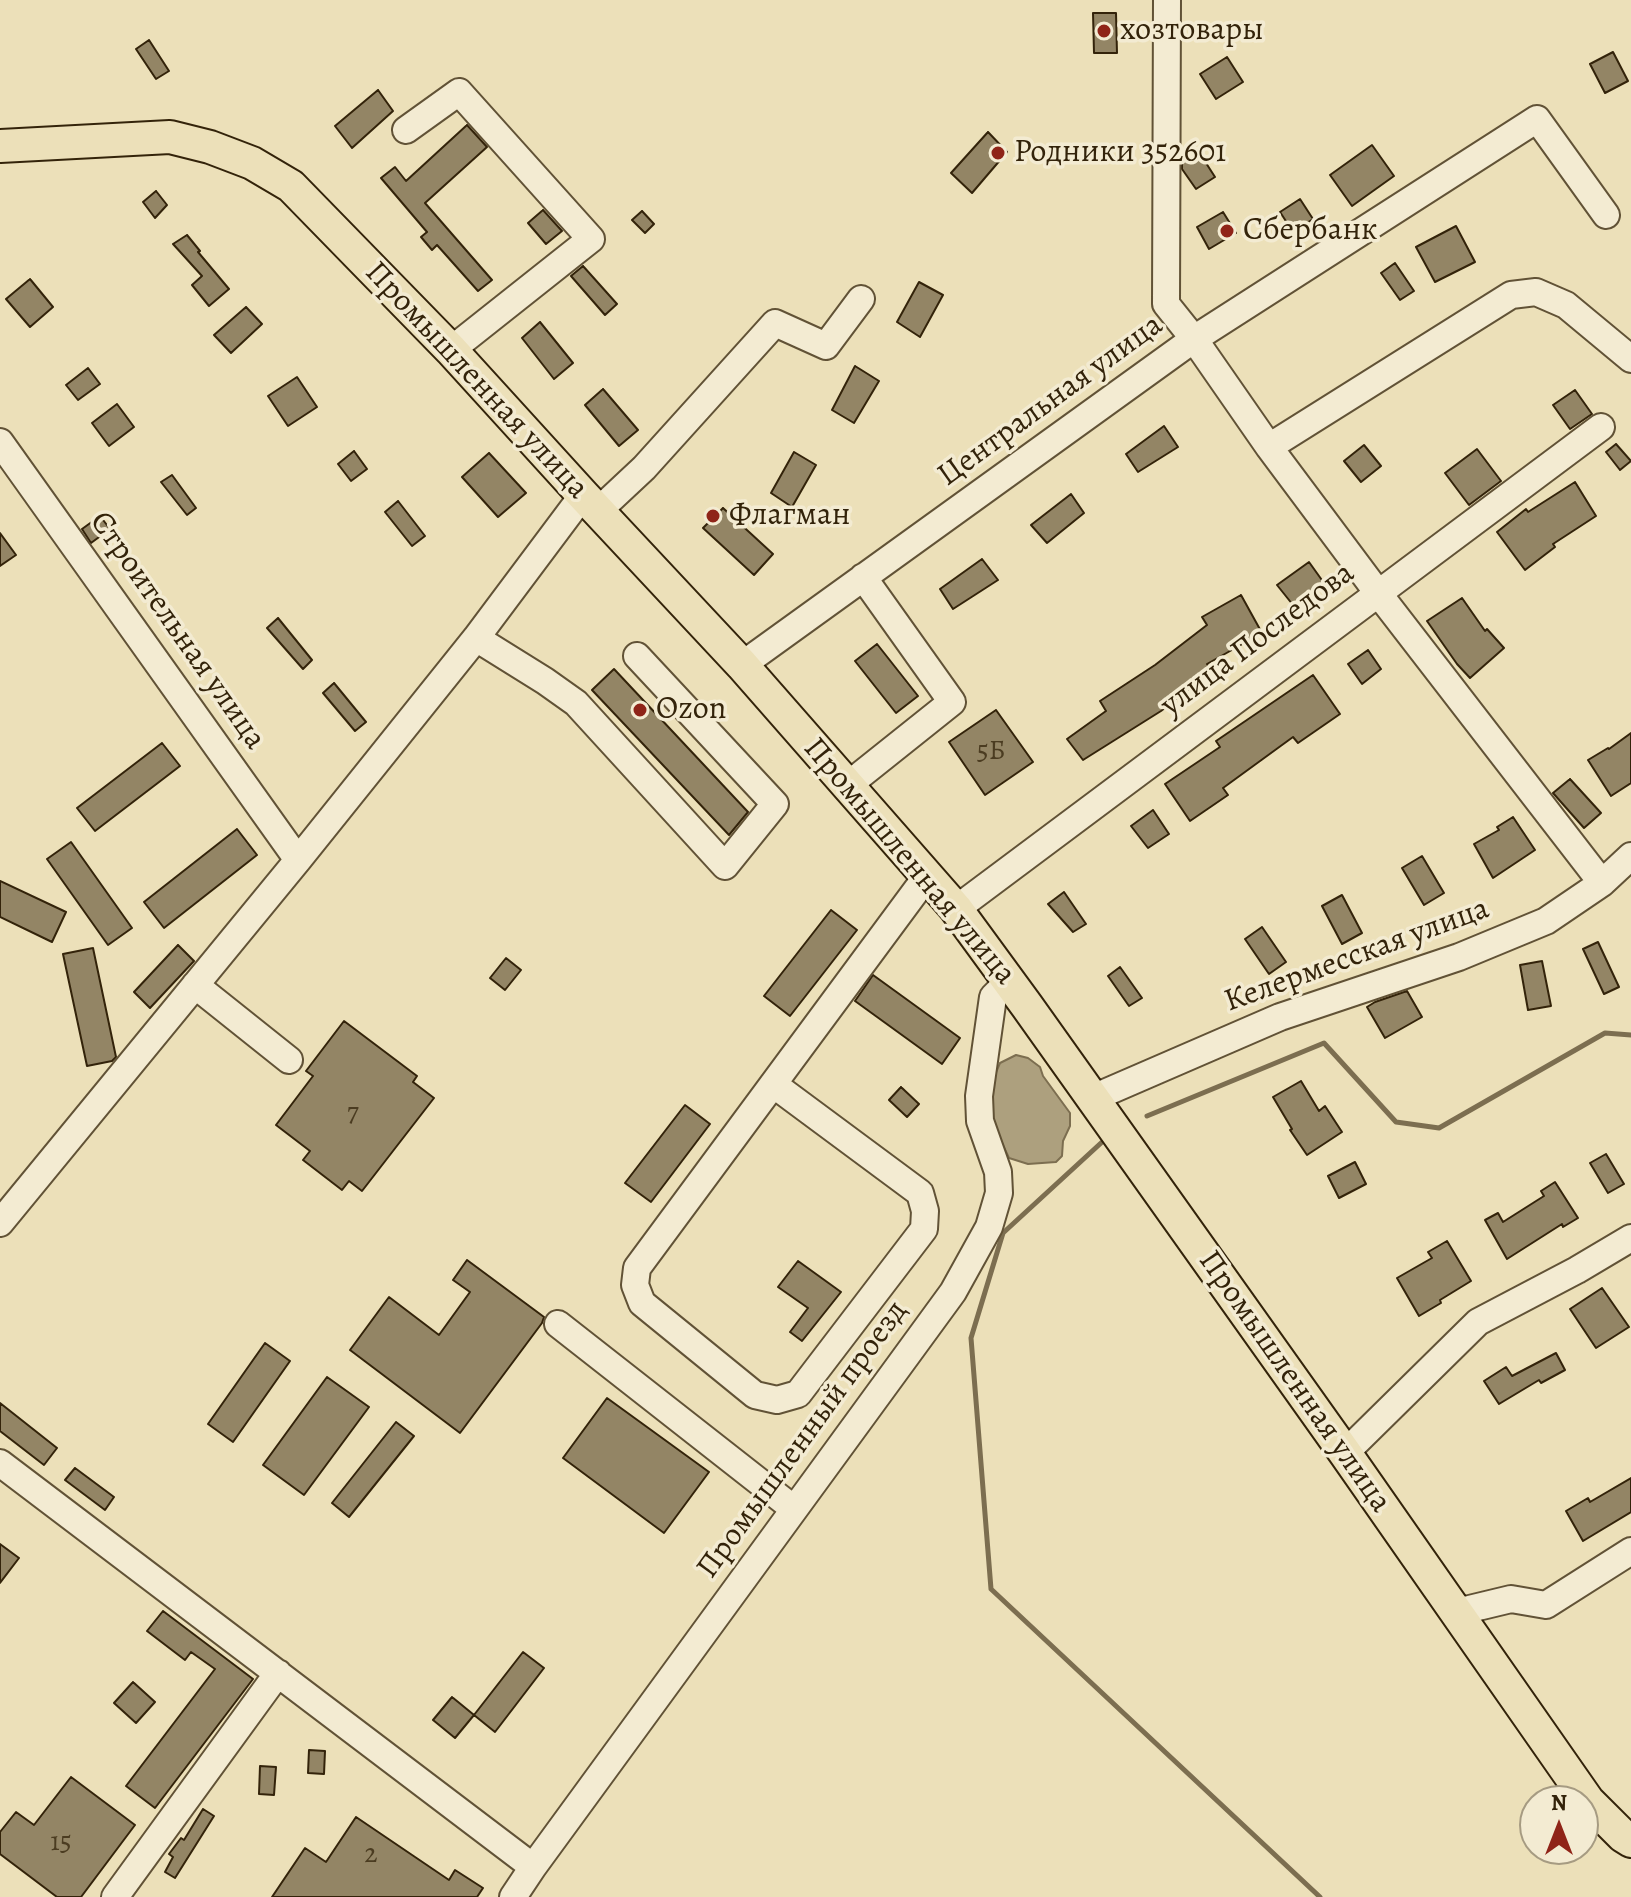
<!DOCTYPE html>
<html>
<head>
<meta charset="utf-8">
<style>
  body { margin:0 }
  #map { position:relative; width:1631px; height:1897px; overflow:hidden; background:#ece0b9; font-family:Alegreya,serif }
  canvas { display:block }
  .north { position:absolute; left:1519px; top:1785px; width:80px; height:80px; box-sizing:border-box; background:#f3ebd2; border:2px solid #a69b82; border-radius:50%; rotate:0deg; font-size:22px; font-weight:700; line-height:32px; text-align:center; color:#33230a }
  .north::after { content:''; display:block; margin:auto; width:28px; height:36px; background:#8f2418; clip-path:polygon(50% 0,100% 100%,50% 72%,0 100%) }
</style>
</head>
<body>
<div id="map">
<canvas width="1631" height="1897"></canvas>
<div class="north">N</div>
</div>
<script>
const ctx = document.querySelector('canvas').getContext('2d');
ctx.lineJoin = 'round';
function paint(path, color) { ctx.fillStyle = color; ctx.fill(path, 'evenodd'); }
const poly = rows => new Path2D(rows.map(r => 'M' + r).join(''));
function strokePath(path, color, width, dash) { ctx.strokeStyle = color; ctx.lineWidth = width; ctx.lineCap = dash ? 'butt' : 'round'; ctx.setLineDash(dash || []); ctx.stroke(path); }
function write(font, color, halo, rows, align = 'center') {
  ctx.font = font + ' Alegreya,serif'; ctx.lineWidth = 7; ctx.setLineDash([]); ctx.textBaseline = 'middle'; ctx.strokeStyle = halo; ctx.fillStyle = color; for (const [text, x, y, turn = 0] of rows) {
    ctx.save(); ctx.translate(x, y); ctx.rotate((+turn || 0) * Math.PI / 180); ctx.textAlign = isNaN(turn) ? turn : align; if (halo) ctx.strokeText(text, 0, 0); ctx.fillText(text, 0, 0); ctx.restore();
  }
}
const water = poly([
  [1016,1055,1028,1058,1040,1067,1043,1076,1070,1113,1070,1126,1063,1141,1062,1156,1056,1162,1028,1164,1009,1158,1001,1141,993,1118,992,1086,994,1077,1000,1063,1016,1055]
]);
paint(water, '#ada07e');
strokePath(water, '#7c6e50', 2);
strokePath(poly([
  [1147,1116,1324,1043,1396,1122,1439,1128,1605,1033,1631,1035],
  [1101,1143,1003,1233,971,1338,991,1589,1320,1897]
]), '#7c6e50', 5);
const building = poly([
  [1093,13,1116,13,1117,53,1094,53,1093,13],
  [149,40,169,71,156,79,136,49,149,40],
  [1613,52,1628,81,1605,93,1590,64,1613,52],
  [1227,57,1243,82,1216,99,1200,74,1227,57],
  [378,90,393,111,352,148,335,126,378,90],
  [467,125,487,147,425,203,492,280,478,291,437,245,432,250,421,237,427,232,381,178,395,167,406,181,467,125],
  [988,132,1007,152,972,193,951,173,988,132],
  [1372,145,1394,176,1352,206,1330,175,1372,145],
  [1197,149,1215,177,1196,189,1182,169,1182,158,1197,149],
  [156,191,167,205,155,218,143,202,156,191],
  [1300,199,1313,219,1293,232,1280,212,1300,199],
  [543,210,562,231,546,244,528,223,543,210],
  [642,211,654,224,645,233,632,220,642,211],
  [1223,212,1236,233,1209,249,1197,227,1223,212],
  [1456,226,1475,262,1435,282,1416,247,1456,226],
  [187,235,200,251,198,252,229,289,209,306,192,285,202,276,173,244,187,235],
  [1395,263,1414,291,1400,300,1381,273,1395,263],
  [583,266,617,304,605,315,571,276,583,266],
  [30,279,53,307,30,327,6,299,30,279],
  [919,282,943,295,920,337,897,322,919,282],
  [246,307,262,324,231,353,214,335,246,307],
  [540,322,573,363,554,379,522,338,540,322],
  [855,366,879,381,854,423,832,410,855,366],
  [88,368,100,384,78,400,66,385,88,368],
  [297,377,317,407,288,426,268,396,297,377],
  [603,389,638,430,619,446,585,405,603,389],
  [1575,390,1592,414,1570,429,1553,405,1575,390],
  [117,404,134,427,109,446,92,423,117,404],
  [1164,426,1178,447,1138,472,1126,454,1164,426],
  [1616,444,1631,461,1620,470,1606,452,1616,444],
  [1364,445,1381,466,1361,482,1344,461,1364,445],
  [1477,449,1501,481,1469,505,1445,473,1477,449],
  [354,451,367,469,351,481,338,464,354,451],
  [794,452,816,465,792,507,771,493,794,452],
  [489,453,526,493,498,517,462,477,489,453],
  [172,475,196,508,187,515,161,482,172,475],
  [1575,482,1596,516,1553,544,1555,547,1525,570,1497,532,1526,509,1528,512,1575,482],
  [1071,494,1084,513,1047,543,1031,525,1071,494],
  [398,501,425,536,412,546,385,512,398,501],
  [723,508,773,554,754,575,703,528,723,508],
  [100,516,110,529,91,543,82,529,100,516],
  [0,533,16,555,0,566,0,533],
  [982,559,998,580,953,609,940,589,982,559],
  [1309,562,1324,583,1293,605,1277,585,1309,562],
  [1241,595,1262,633,1207,664,1212,671,1161,711,1083,760,1067,739,1106,711,1100,701,1155,665,1207,625,1202,617,1241,595],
  [1462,598,1485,631,1487,629,1504,648,1470,678,1457,664,1427,621,1462,598],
  [278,618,312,660,303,669,267,628,278,618],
  [877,644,918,696,896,713,855,661,877,644],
  [1368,650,1381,669,1362,684,1348,664,1368,650],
  [614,669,748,812,729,835,592,690,614,669],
  [1313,675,1340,714,1298,743,1293,737,1223,788,1228,795,1190,821,1165,784,1220,747,1216,741,1313,675],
  [334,683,366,722,355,731,323,693,334,683],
  [996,710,1033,762,985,795,949,742,996,710],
  [1631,733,1631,783,1611,796,1588,760,1608,748,1609,749,1631,733],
  [162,743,180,766,95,831,77,808,162,743],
  [1570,779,1601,813,1584,828,1553,793,1570,779],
  [1153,810,1169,834,1148,848,1131,826,1153,810],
  [1513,817,1535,850,1493,878,1474,844,1499,830,1497,827,1513,817],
  [237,829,257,855,164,928,144,902,237,829],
  [71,842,132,928,108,945,47,859,71,842],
  [1422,856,1444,893,1424,905,1402,868,1422,856],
  [0,881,66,912,52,942,0,917,0,881],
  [1064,892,1086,924,1073,932,1048,904,1064,892],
  [1342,895,1362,933,1342,944,1322,906,1342,895],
  [831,910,857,930,790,1016,764,996,831,910],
  [1262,927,1286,962,1269,974,1245,939,1262,927],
  [1598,942,1619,987,1604,994,1583,949,1598,942],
  [178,945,194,961,150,1008,134,992,178,945],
  [93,948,116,1057,112,1061,87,1066,63,954,93,948],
  [506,958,521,970,505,990,490,978,506,958],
  [1542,961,1551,1006,1528,1010,1520,965,1542,961],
  [1120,967,1142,998,1129,1006,1108,976,1120,967],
  [873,975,960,1038,942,1064,855,1001,873,975],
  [1407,991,1422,1017,1385,1038,1367,1007,1375,1002,1407,991],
  [344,1021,417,1076,413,1082,434,1098,362,1191,349,1181,342,1190,303,1160,310,1151,276,1125,313,1076,306,1071,344,1021],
  [1301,1081,1319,1111,1325,1106,1342,1132,1307,1155,1290,1130,1292,1129,1273,1097,1301,1081],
  [901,1087,919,1104,907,1117,889,1100,901,1087],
  [685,1105,710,1124,651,1202,625,1183,685,1105],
  [1606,1154,1624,1184,1608,1193,1590,1163,1606,1154],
  [1355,1162,1366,1184,1339,1198,1328,1176,1355,1162],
  [1555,1182,1578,1218,1563,1227,1562,1224,1507,1259,1485,1220,1498,1213,1503,1222,1544,1196,1541,1191,1555,1182],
  [1447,1241,1471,1281,1440,1300,1441,1303,1419,1316,1397,1278,1432,1258,1428,1252,1447,1241],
  [467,1260,544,1317,542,1323,460,1433,350,1350,389,1297,439,1335,470,1292,453,1280,467,1260],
  [798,1261,841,1292,802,1341,790,1332,808,1308,778,1287,798,1261],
  [1602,1288,1629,1327,1596,1348,1570,1309,1602,1288],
  [265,1343,290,1361,233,1442,208,1424,265,1343],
  [1556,1353,1565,1370,1541,1383,1539,1380,1499,1404,1484,1381,1506,1367,1512,1376,1556,1353],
  [327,1377,369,1407,304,1495,263,1465,327,1377],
  [607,1398,709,1472,664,1533,563,1458,607,1398],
  [0,1403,57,1448,44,1465,0,1431,0,1403],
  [396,1422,414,1436,349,1517,332,1503,396,1422],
  [75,1468,114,1497,105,1510,65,1480,75,1468],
  [1631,1478,1631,1512,1583,1541,1566,1511,1588,1498,1590,1502,1631,1478],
  [0,1544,19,1558,0,1583,0,1544],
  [163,1611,253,1679,155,1808,126,1786,215,1669,191,1652,185,1660,147,1631,163,1611],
  [523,1652,544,1668,495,1732,474,1715,523,1652],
  [133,1682,155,1702,136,1723,114,1703,133,1682],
  [452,1697,474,1715,455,1738,433,1720,452,1697],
  [309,1750,325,1751,324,1774,308,1773,309,1750],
  [260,1766,276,1767,274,1795,259,1794,260,1766],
  [71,1777,135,1825,81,1897,57,1897,0,1854,0,1832,16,1812,34,1825,71,1777],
  [203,1809,214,1816,175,1878,165,1872,173,1857,169,1854,181,1838,184,1840,203,1809],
  [356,1817,449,1880,455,1870,483,1888,477,1897,272,1897,305,1848,326,1862,356,1817]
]);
paint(building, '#938565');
strokePath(building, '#33230a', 2);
const minor = poly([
  [406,130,459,92,591,239,451,350],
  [0,442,298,860],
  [1269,447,1511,295,1536,292,1566,305,1631,359],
  [598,511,644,468,775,323,826,346,861,299],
  [476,638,545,681,576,703,725,866,775,804,637,656],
  [742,665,1194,339,1166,304,1167,0],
  [848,785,952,702,863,577],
  [1602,883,1378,593,1269,447,1194,339,1537,119,1606,215],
  [956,909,1601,427],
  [195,985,289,1060],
  [773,1084,920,1193,925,1211,924,1229,798,1394,777,1400,755,1395,642,1303,635,1285,637,1268,927,876],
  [1093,1098,1280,1017,1459,957,1546,921,1602,883,1631,856],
  [0,1223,298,860,476,638,583,495],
  [558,1324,794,1509],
  [1345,1453,1478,1322,1577,1270,1631,1238],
  [0,1463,533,1867],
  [1457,1612,1511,1599,1546,1605,1631,1551],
  [115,1897,278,1673],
  [513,1897,533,1867,953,1292,989,1227,999,1193,998,1172,980,1121,979,1096,993,997,1009,981]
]);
const major = poly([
  [0,146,170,137,210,147,252,163,291,186,451,350,583,495,742,665,956,909,1027,1006,1345,1453,1588,1801,1623,1836,1631,1841]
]);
strokePath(minor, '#615236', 30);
strokePath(major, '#33230a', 36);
strokePath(minor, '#f3ebd2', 26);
strokePath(major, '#ece0b9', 32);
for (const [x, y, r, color] of [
  [1104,31,8,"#8f2418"],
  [998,153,8,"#8f2418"],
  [1227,231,8,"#8f2418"],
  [713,516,8,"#8f2418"],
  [640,710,8,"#8f2418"]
]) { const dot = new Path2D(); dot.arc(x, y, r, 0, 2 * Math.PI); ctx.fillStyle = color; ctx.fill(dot); strokePath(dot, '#f3ebd2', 3); }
write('28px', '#4b3c21', null, [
  ["5Б",991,752],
  ["7",353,1114],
  ["15",61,1843],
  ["2",371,1855]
]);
write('32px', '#33230a', '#f3ebd2', [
  ["хозтовары",1120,31],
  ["Родники 352601",1014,153],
  ["Сбербанк",1243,231],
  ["Флагман",729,516],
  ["Ozon",656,710]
], 'left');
write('32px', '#33230a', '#f3ebd2', [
  ["Промышленная улица",476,381,47],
  ["Центральная улица",1051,401,-36],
  ["Строительная улица",177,631,55],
  ["улица Последова",1258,640,-37],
  ["Промышленная улица",909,862,50],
  ["Келермесская улица",1357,956,-20],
  ["Промышленная улица",1294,1382,55],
  ["Промышленный проезд",803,1440,-54]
]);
</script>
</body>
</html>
